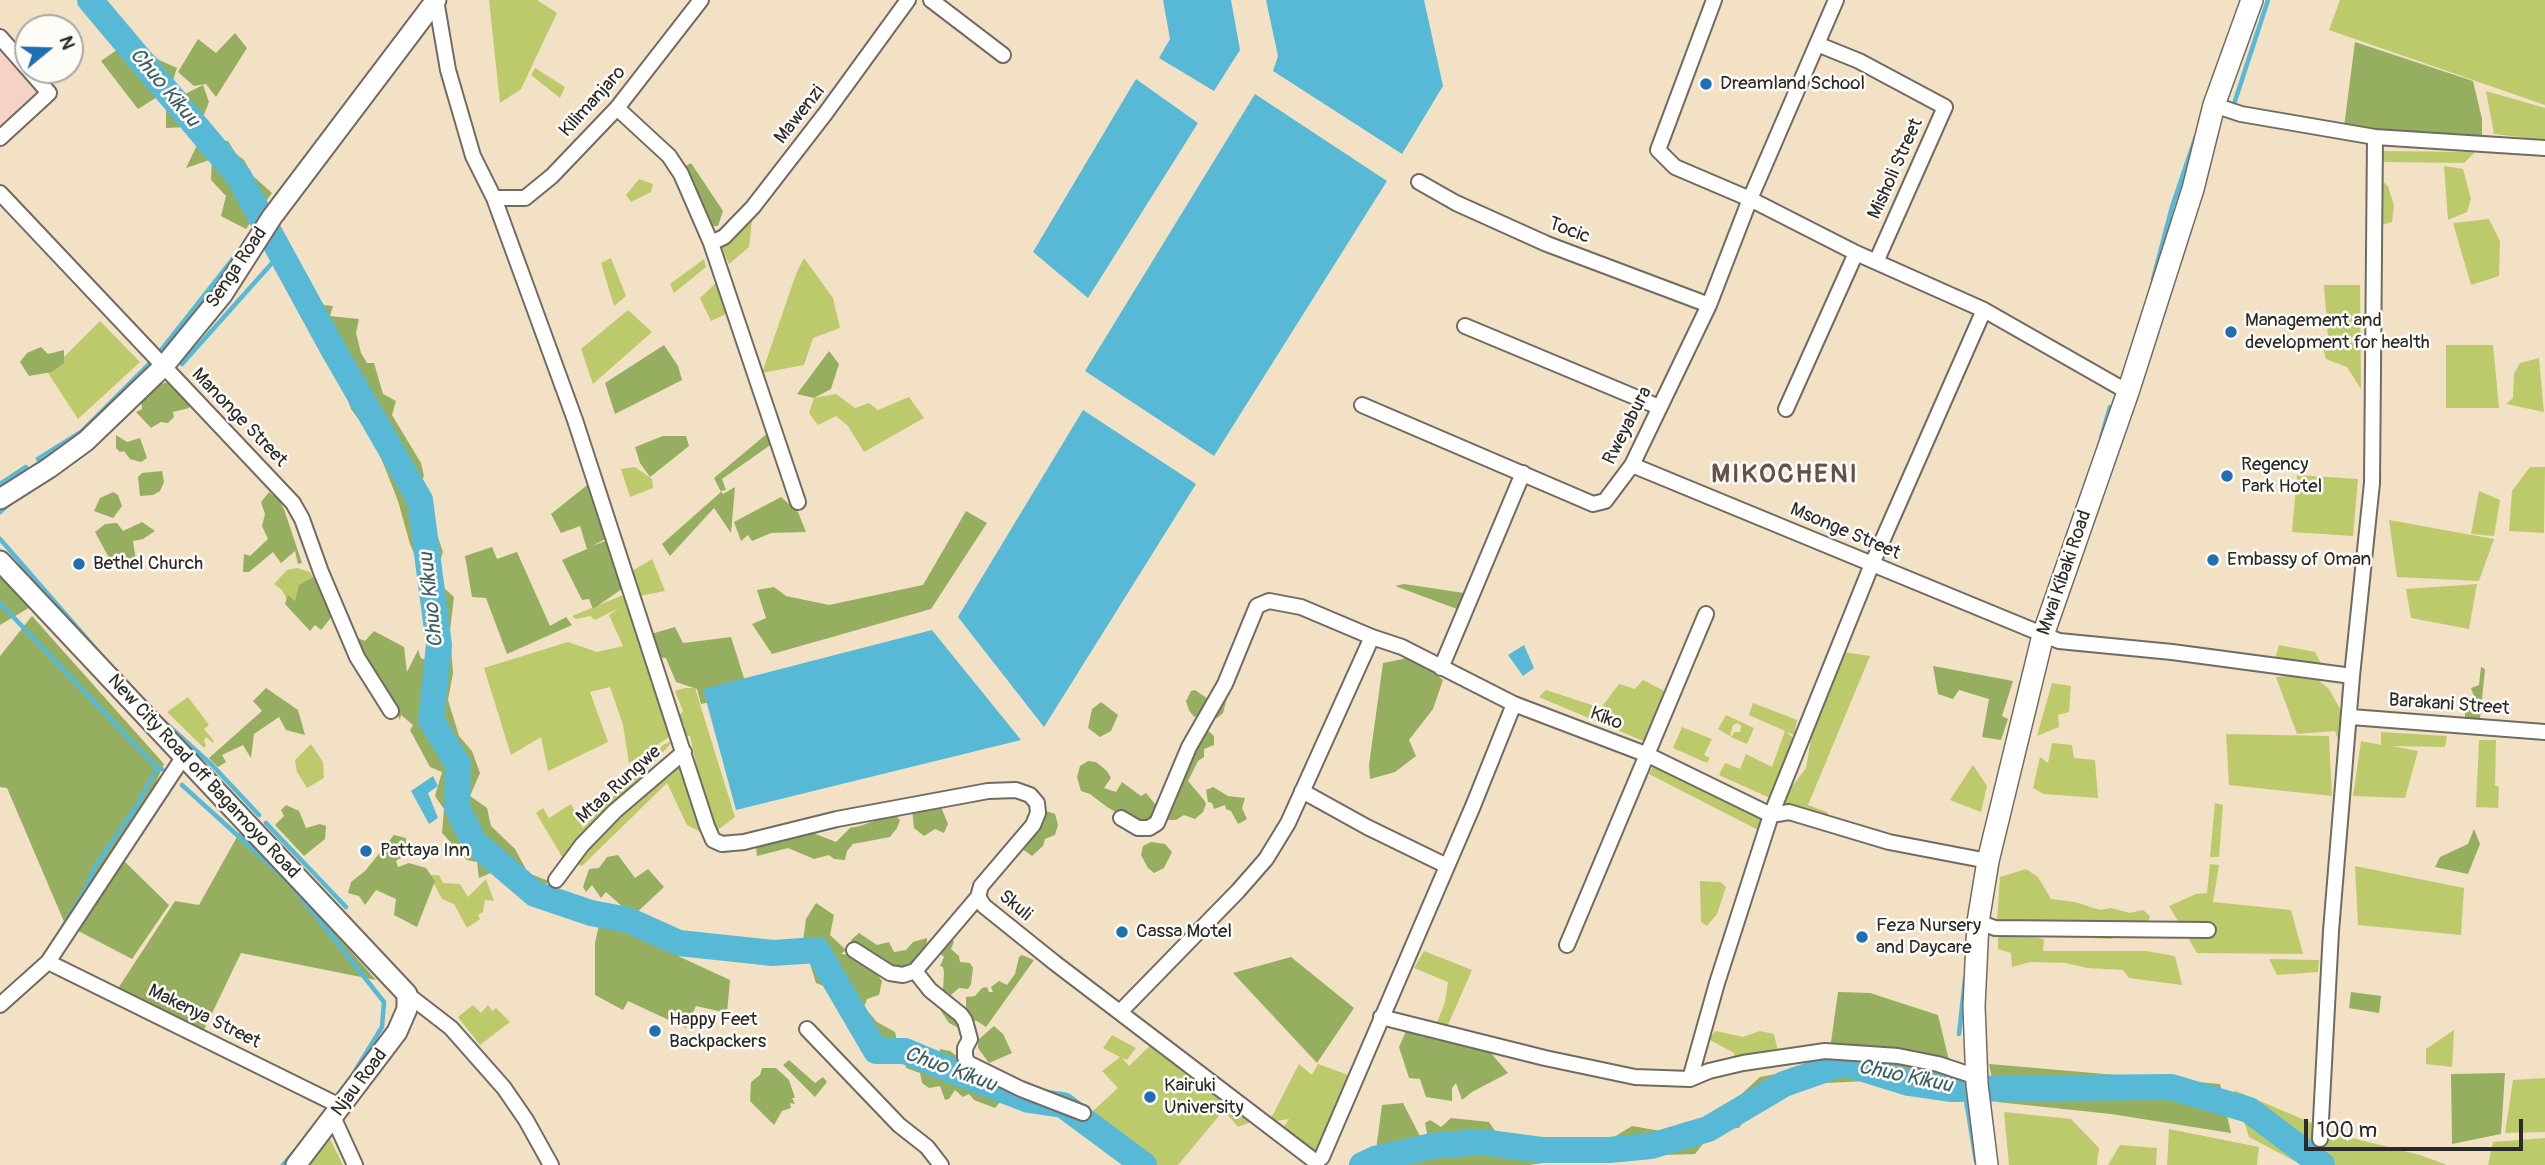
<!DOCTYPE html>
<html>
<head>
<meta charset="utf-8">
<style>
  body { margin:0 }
  #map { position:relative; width:2545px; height:1165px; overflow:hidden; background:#f2e1c5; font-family:Pangolin,sans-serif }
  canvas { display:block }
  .north { position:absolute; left:14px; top:14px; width:70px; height:70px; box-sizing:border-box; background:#fdfcf7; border:2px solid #a9a8a5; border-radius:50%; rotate:71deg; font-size:19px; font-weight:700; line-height:28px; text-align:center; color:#2b2b2b }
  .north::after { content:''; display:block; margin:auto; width:24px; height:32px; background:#1f6fb2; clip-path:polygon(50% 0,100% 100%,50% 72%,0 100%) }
  .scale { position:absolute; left:2304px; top:1119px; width:219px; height:32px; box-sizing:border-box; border:4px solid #2b2b2b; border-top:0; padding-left:9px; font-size:21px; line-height:24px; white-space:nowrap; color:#2b2b2b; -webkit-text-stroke:5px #fdfcf7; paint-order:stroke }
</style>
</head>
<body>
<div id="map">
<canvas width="2545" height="1165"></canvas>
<div class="north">N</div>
<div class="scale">100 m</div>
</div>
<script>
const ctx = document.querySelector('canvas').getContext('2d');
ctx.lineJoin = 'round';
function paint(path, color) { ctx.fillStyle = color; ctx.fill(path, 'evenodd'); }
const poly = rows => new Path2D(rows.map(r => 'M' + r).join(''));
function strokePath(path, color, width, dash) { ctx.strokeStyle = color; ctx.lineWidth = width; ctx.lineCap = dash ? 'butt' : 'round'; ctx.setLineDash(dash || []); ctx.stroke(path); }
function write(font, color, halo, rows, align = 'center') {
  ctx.font = font + ' Pangolin,sans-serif'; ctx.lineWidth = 5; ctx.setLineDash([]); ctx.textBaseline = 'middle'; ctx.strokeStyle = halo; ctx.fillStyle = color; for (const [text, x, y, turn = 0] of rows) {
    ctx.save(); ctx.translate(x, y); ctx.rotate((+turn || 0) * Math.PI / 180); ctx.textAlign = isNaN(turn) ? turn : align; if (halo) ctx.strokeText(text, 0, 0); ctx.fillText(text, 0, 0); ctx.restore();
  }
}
paint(poly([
  [0,45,39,93,0,129]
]), '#f6d1c5');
paint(poly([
  [489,0,537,0,557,13,521,89,500,103],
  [2340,0,2545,0,2545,105,2329,30],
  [535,68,565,87,560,98,531,75],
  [2486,91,2545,108,2545,140,2494,134],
  [2381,151,2475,152,2464,163,2383,162,2378,156],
  [2444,166,2463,169,2471,199,2467,212,2448,220],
  [2377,177,2388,186,2394,206,2392,222,2377,226],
  [639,179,653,184,651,192,631,202,626,195],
  [753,212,749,247,729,264,722,248],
  [2489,219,2500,241,2499,276,2471,285,2453,223],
  [611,258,626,296,614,306,601,263],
  [804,258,833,298,840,328,813,338,804,365,762,373,796,274],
  [704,259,706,267,674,293,670,284],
  [717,282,726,314,711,321,700,298],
  [2324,285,2360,285,2361,389,2347,367,2326,359,2323,348,2356,342,2328,338],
  [628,310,652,332,593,384,581,349],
  [100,321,140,362,78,419,48,373],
  [2446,345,2493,345,2499,408,2446,408],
  [2539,358,2544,412,2506,404,2513,398,2514,374,2520,363],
  [836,394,855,408,869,403,878,410,909,397,924,418,864,452,848,426,836,416,818,425,809,413,814,398],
  [635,467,652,479,653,488,630,497,621,469],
  [2530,467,2545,467,2544,533,2509,531,2512,491],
  [2297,475,2358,479,2353,536,2292,532],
  [2479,491,2500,500,2494,536,2471,534],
  [2389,520,2494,539,2479,581,2397,577],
  [652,559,665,591,640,596,632,571],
  [297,568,310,572,319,590,321,626,309,625,290,606,282,590,274,584,287,570],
  [2477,584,2469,629,2411,618,2406,589],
  [623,595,677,732,629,763,623,725,610,687,590,692,608,742,548,771,541,737,511,755,484,668,568,642,597,652,623,646,609,615,619,608,595,620,590,616,576,619,572,616],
  [2279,645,2315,652,2323,667,2274,663],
  [1837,651,1870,656,1808,805,1827,812,1835,827,1780,802,1806,768,1811,739],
  [2311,674,2329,689,2345,718,2343,753,2335,731,2297,734,2276,677],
  [1643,680,1670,694,1650,744,1539,697,1546,690,1601,708,1619,684,1635,689],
  [2052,683,2071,686,2069,712,2058,715,2059,727,2037,736],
  [685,688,695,688,735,817,711,835,702,788,697,783,699,777,690,736,685,736,684,723,681,724,678,717,683,711,675,691],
  [188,697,209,725,204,729,214,741,213,743,206,737,204,741,206,745,204,748,167,712],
  [1753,703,1797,720,1794,735,1786,732,1795,739,1772,799,1719,775,1725,763,1740,769,1746,754,1772,767,1785,731,1749,715],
  [1726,715,1754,728,1747,744,1731,737,1734,732,1740,732,1741,726,1738,723,1733,725,1730,736,1718,729],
  [1682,727,1712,739,1704,755,1710,758,1707,763,1673,748],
  [2381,732,2447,736,2445,747,2392,746,2418,751,2405,798,2353,796,2361,741,2381,745],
  [2226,734,2329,736,2332,796,2229,785],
  [674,740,564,860,536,813,543,808,549,818,571,804,583,828,663,745],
  [2479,740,2496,740,2495,785,2499,787,2498,808,2476,807],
  [2052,743,2072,745,2074,758,2095,760,2098,798,2044,794,2033,788,2040,757,2048,763],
  [311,744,323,762,324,778,307,788,297,772,295,760],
  [682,759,706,835,687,825,667,783,582,866,570,861],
  [1655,763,1768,812,1764,833,1649,774],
  [1973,765,1987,786,1981,812,1950,800],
  [2215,803,2223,805,2219,857,2210,857],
  [2210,864,2219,865,2213,902,2291,910,2303,954,2197,953,2169,906,2196,894,2207,893],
  [2355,866,2464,888,2461,935,2358,925],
  [2026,869,2038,877,2051,899,2075,902,2100,910,2111,908,2130,913,2143,910,2150,916,2147,925,2111,939,2069,937,2012,930,1997,921,2000,877],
  [429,875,439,875,443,883,460,884,468,897,486,879,494,901,485,900,483,912,478,915,480,919,467,928,454,904,442,899],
  [1700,881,1720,882,1726,887,1717,914,1707,926,1701,922],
  [2011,934,2044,939,2043,951,2146,951,2175,956,2182,985,2129,978,2123,970,2087,968,2066,963,2030,962,2012,967,2011,953,1998,949,1998,937],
  [1424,951,1472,970,1444,1034,1436,1025,1445,1002,1448,982,1414,968],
  [2269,959,2319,960,2318,972,2277,975],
  [473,1005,481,1013,488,1005,492,1011,496,1008,510,1022,480,1045,458,1017],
  [2454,1030,2452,1067,2426,1064,2426,1049],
  [1716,1031,1743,1037,1760,1031,1774,1034,1779,1055,1735,1062,1734,1053,1708,1039],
  [1112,1035,1136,1048,1127,1060,1122,1058,1129,1066,1156,1040,1165,1053,1251,1122,1238,1127,1224,1110,1178,1165,1145,1165,1085,1118,1118,1088,1102,1071,1120,1057,1103,1048],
  [1299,1064,1312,1075,1318,1064,1351,1076,1316,1157,1280,1133,1289,1119,1269,1122],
  [2545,1078,2545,1132,2505,1133,2513,1080],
  [2234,1090,2340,1135,2420,1155,2447,1165,2302,1165,2249,1137],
  [2004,1112,2071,1119,2099,1148,2097,1165,2009,1165],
  [2169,1129,2259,1147,2257,1165,2167,1165],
  [2545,1138,2545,1165,2488,1165,2493,1142],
  [330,1139,343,1165,307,1165],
  [2120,1145,2157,1148,2156,1165,2108,1165]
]), '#bdca6b');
paint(poly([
  [87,0,101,0,112,15,136,39,159,60,177,68,173,80,185,94,203,85,209,102,203,117,224,141,228,141,236,154,244,160,253,176,272,193,246,229,221,216,226,196,211,180,212,159,186,168,198,143,187,127,166,128,166,106,159,96,138,109,101,61,124,45],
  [235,33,247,48,216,97,206,84,194,86,178,72,198,39,216,53],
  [2355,42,2473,81,2482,119,2482,139,2344,127],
  [691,163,723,211,718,226,705,226,680,169],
  [298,270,311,283,323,305,333,306,330,316,359,319,356,333,361,353,367,363,374,363,383,394,396,401,392,415,421,463,424,476,421,482,434,514,433,523,443,552,434,579,454,597,450,630,431,638,435,614,432,597,410,544,398,501,374,440,351,409,333,358,319,341,283,280],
  [664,345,678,366,682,380,615,414,605,383],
  [41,347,48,354,64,350,64,363,52,372,29,376,20,362,27,353],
  [829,351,839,364,831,389,814,398,797,394],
  [172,381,191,401,189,408,173,412,174,417,168,423,161,422,151,428,136,412,142,409,141,396,148,396,161,384],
  [769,432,776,441,722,479,726,490,721,491,723,494,735,487,731,533,714,508,670,556,662,544,721,492,714,478],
  [116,435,127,442,140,438,147,458,141,462,130,459,124,451,120,452,116,448],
  [663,436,686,436,689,446,650,477,640,463,635,447],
  [162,471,164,482,160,491,153,495,140,496,138,477,142,473],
  [591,482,613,535,592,546,613,538,629,584,593,609,589,599,582,600,562,560,587,549,580,526,561,533,551,514],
  [113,492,118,495,122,506,113,518,94,511,100,498],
  [269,492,279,500,284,509,302,563,298,564,295,551,281,563,273,552,249,572,243,572,244,554,250,556,268,539,262,526,265,514,261,502],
  [781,497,798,512,806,532,771,533,752,541,748,535,741,541,734,522],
  [966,511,987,523,931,609,772,654,752,624,766,618,757,590,774,587,786,596,829,605,923,585],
  [142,522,155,531,143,539,133,541,136,560,133,571,114,567,95,532,105,524,117,523,123,531],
  [492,547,497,559,517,552,550,626,566,617,572,625,507,654,486,598,472,597,465,556],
  [0,573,32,606,0,625],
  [315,576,334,614,321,630,315,625,310,631,285,604,288,595,295,601,299,585],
  [1404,584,1464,593,1457,609,1395,586],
  [32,616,164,764,122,859,169,905,132,959,65,924,7,788,0,787,0,656],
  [675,627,683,643,731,637,749,694,701,704,697,689,676,682,666,658,653,657,651,634],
  [374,631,404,647,407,672,418,650,421,658,429,661,435,652,435,642,450,635,453,673,448,700,459,736,472,751,480,773,470,796,487,808,491,826,515,849,528,873,551,882,532,888,500,869,479,878,477,862,467,860,442,833,444,809,435,796,442,772,430,767,410,730,413,725,401,715,400,720,390,698,368,688,359,668,353,636,365,641],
  [1412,652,1429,654,1431,671,1443,680,1433,709,1409,740,1416,756,1395,772,1370,779,1369,765,1383,663,1403,659],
  [1933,666,2013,681,2002,716,2008,719,2001,740,1982,737,1989,699,1959,690,1953,699,1938,694],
  [2481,667,2485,669,2480,719,2465,719,2465,697,2475,699,2471,688,2479,685],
  [1226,686,1230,693,1227,698,1223,713,1217,718,1210,721,1206,713,1194,717,1189,710,1186,701,1191,691,1195,690,1211,701],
  [266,688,298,710,305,735,286,730,279,717,254,734,251,758,243,745,222,755,226,762,218,767,209,758,262,711,253,701],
  [1101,702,1118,715,1111,731,1100,737,1088,728,1092,709],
  [1206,719,1211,724,1208,731,1214,736,1214,745,1204,749,1204,757,1198,761,1188,781,1204,800,1206,804,1203,812,1195,819,1184,815,1176,820,1166,820,1179,780,1186,775,1183,769],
  [1088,761,1096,762,1107,771,1111,778,1104,788,1116,792,1122,782,1141,796,1146,793,1159,809,1144,828,1107,807,1090,794,1081,791,1077,777,1080,766],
  [1213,787,1228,796,1245,798,1242,808,1247,819,1238,824,1231,811,1226,809,1225,805,1214,809,1212,803,1208,802,1206,790],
  [939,802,948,824,944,833,935,829,924,836,914,828,912,809],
  [286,805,299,811,306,828,320,824,326,826,325,839,304,856,275,825,284,816,281,810],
  [1043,810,1055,814,1058,825,1055,835,1045,839,1043,846,1032,856,1021,848],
  [894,814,900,820,897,828,890,837,853,844,847,851,845,860,834,859,829,855,814,859,788,848,757,856,756,847,771,843,781,835,808,831,836,842,850,828,860,826],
  [242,828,376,980,241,953,203,1032,117,990,175,901,199,905],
  [2474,829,2480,844,2468,874,2435,867,2440,857,2468,844],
  [394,835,406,838,406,854,396,861,398,867,409,863,426,868,435,881,417,927,394,915,396,899,376,890,365,905,359,896,348,893,351,882,365,871],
  [1151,842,1165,844,1172,852,1164,868,1154,873,1148,868,1141,855,1143,846],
  [618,855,635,878,648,869,664,887,633,916,606,892,601,898,592,885,586,892,583,887,589,869,599,868,607,857],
  [816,903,834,915,830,935,846,950,841,954,854,955,851,940,859,933,877,945,889,942,894,952,906,950,913,942,927,938,926,952,911,970,870,965,882,981,879,995,867,999,864,1007,877,1022,895,1032,898,1047,895,1055,872,1051,860,1035,842,993,816,983,803,941,806,919],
  [600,920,730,980,727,1013,696,1006,686,1028,628,1001,623,1010,595,995,595,943],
  [950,937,954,942,951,949,959,956,960,962,970,963,973,968,971,984,968,989,959,988,951,995,943,990,944,973,943,967,940,966,944,957,938,952],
  [1022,955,1034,960,986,1027,977,1021,969,1020,959,1028,949,1023,935,1002,962,1012,966,1008,966,997,975,996,982,988,987,987,989,992,993,992,991,987,999,981,1007,985,1015,974,1019,957],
  [1291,957,1354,1008,1317,1063,1233,973],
  [1838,992,1870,993,1938,1015,1957,1093,1887,1080,1806,1084,1748,1113,1739,1128,1724,1129,1707,1139,1695,1154,1580,1158,1632,1126,1672,1133,1709,1124,1760,1077,1828,1064],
  [2351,992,2381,996,2379,1013,2349,1008],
  [994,1026,1003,1034,1012,1053,989,1063,978,1048,978,1040],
  [1457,1028,1484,1045,1508,1073,1472,1092,1462,1100,1456,1083,1452,1088,1452,1101,1426,1097,1420,1079,1409,1078,1399,1047,1407,1029,1423,1037],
  [903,1048,921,1048,927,1057,934,1058,939,1054,940,1049,950,1051,963,1061,977,1059,986,1069,1020,1087,1016,1096,1006,1095,995,1108,974,1100,969,1094,963,1097,955,1090,949,1099,945,1100,940,1086,929,1088,922,1083,920,1073,906,1068,905,1061,910,1059,925,1067,928,1066,912,1055,898,1054],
  [789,1060,815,1083,823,1077,827,1082,815,1097,783,1065],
  [1989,1064,2220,1084,2231,1133,2111,1114,1997,1102],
  [762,1068,776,1068,789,1080,795,1098,792,1098,795,1104,790,1103,791,1108,782,1111,774,1125,750,1101,751,1082,760,1075],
  [2505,1073,2501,1134,2452,1144,2451,1074],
  [1403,1103,1423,1142,1429,1143,1425,1123,1430,1120,1441,1127,1451,1118,1489,1122,1501,1140,1549,1140,1551,1162,1529,1165,1361,1165,1376,1150,1382,1105]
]), '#96ae5f');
paint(poly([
  [1163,0,1231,0,1240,50,1214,91,1159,58,1170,39],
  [1266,0,1424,0,1443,86,1402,154,1273,71,1278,56],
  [1136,79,1198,123,1088,298,1033,252],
  [1255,94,1387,181,1214,456,1085,371],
  [1083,410,1196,484,1044,727,958,617],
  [932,630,1021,740,736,810,703,689],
  [1524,645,1534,668,1523,676,1508,655],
  [433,776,438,786,428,793,438,818,429,824,411,791]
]), '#58b9d7');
strokePath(poly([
  [2234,104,2268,0],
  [2153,279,2172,207,2196,136],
  [182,364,281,253],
  [2101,438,2110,407],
  [38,459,81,432,155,358,236,255],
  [0,484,26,467],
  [0,512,10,503],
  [0,539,108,663],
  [0,603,157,768,162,769],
  [160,718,212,765,259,815],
  [182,785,290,883,384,1002,382,1027,352,1076],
  [266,823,346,907],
  [63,927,87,887,94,868,136,807,157,768],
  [1959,1034,1965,979],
  [1962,1076,1976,1161],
  [283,1165,296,1150]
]), '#58b9d7', 4.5);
strokePath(poly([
  [90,0,239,177,333,349,420,500,439,645,431,720,458,764,457,807,474,842,535,894,591,913,628,920,679,943,773,953,817,950,876,1051,905,1051,943,1067,1029,1100,1063,1105,1144,1165],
  [1362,1165,1375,1159,1432,1146,1481,1142,1541,1150,1609,1150,1651,1146,1708,1129,1784,1084,1844,1063,1909,1083,1950,1089,2171,1087,2249,1110,2322,1165]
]), '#58b9d7', 26);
const street = poly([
  [436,0,448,70,473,156,494,198,575,420,707,826,713,840,722,844,744,842,837,819,988,791,1016,790,1030,795,1037,803,1038,813,1033,825,981,886,978,897,984,906,1055,963,1316,1162,1322,1157,1473,806,1514,704],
  [931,0,1003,55],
  [1714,0,1658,150,1675,167,1750,199,1856,253,1984,310,2128,392],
  [0,37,28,69],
  [1817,44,1859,61,1945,107,1876,262],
  [2214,105,2241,114,2375,137,2545,148],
  [617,108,669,156,681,174,711,243,798,502],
  [0,138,49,93,29,70],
  [1419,182,1456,203,1547,244,1709,305],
  [0,193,293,503,302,519,321,572,357,657,391,711],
  [494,198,525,198,552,176,617,108,701,0],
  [711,243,724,237,753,207,825,114,908,0],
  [1465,326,1659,407],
  [1362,405,1593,504,1605,501,1632,465,1709,305,1750,199,1836,0],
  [1786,409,1856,253],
  [1632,465,2059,641,2172,652,2352,676],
  [1441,668,1523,473],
  [2351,717,2545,732],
  [1302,791,1367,827,1447,866],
  [1121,818,1138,828,1149,828,1157,823,1189,747,1225,684,1257,606,1269,601,1301,607,1372,637,1402,647,1514,704,1648,755,1771,815,1789,812,1889,842,1988,861],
  [556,880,582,845,615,811,684,752],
  [1978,922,1995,928,2208,930],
  [1567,945,1706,614],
  [854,950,890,973,903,975,915,971,978,897],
  [48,962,342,1107],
  [915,971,930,990,961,1015,965,1021,970,1039,965,1048,965,1057,968,1063,1021,1089,1083,1113],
  [407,994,451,1028,504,1088,526,1120,551,1165],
  [0,1005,48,962,184,756],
  [1120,1012,1238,891,1266,859,1288,823,1372,637],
  [1381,1017,1545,1058,1635,1077,1690,1079,1709,1071,1743,1063,1825,1051,1898,1056,1938,1064,1977,1077],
  [807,1029,899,1125,927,1147,941,1165],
  [1690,1079,1717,983,1771,815,1872,564,1984,310],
  [334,1119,355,1165],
  [2320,1139,2331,931,2352,676,2372,483,2375,137]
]);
const secondary = poly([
  [0,499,49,468,86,441,163,367,222,295,272,217,436,0],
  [0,561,407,994,407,1009,397,1032,296,1165]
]);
const primary = poly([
  [1987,1165,1977,1084,1974,1006,1978,922,1988,861,2043,635,2128,392,2193,189,2214,105,2252,0]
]);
strokePath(street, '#716b61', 18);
strokePath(secondary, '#716b61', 23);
strokePath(primary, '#716b61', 24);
strokePath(street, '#fff', 14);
strokePath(secondary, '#fff', 19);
strokePath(primary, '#fff', 21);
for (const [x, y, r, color] of [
  [1706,84,7,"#1f6fb2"],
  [2231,332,7,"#1f6fb2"],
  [2227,476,7,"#1f6fb2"],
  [2213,560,7,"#1f6fb2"],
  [79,564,7,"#1f6fb2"],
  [366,851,7,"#1f6fb2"],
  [1122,932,7,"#1f6fb2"],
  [1862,937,7,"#1f6fb2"],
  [655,1031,7,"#1f6fb2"],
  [1150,1097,7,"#1f6fb2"]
]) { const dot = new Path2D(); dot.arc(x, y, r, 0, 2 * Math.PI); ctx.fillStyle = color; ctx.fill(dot); strokePath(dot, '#fdfcf7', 2.5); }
write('19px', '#2b2b2b', '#fdfcf7', [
  ["Dreamland School",1720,84],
  ["Management and",2245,321],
  ["development for health",2245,343],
  ["Regency",2241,465],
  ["Park Hotel",2241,487],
  ["Embassy of Oman",2227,560],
  ["Bethel Church",93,564],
  ["Pattaya Inn",380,851],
  ["Feza Nursery",1876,926],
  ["and Daycare",1876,948],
  ["Cassa Motel",1136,932],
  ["Happy Feet",669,1020],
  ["Backpackers",669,1042],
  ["Kairuki",1164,1086],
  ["University",1164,1108]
], 'left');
write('19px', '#2b2b2b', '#fdfcf7', [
  ["Kilimanjaro",593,102,-48],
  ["Mawenzi",800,115,-52],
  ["Misholi Street",1896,169,-66],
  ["Tocic",1569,231,21],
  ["Senga Road",237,268,-56],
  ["Manonge Street",239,418,46],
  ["Rweyabura",1628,426,-63],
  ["Msonge Street",1845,532,23],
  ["Mwai Kibaki Road",2065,573,-71],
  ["Barakani Street",2449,705,4],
  ["Kiko",1606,719,21],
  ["New City Road off Bagamoyo Road",203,777,47],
  ["Mtaa Rungwe",619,785,-42],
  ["Skuli",1015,906,40],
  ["Makenya Street",204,1017,26],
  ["Njau Road",360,1083,-53]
]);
write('italic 21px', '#3b5d67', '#fdfcf7', [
  ["Chuo Kikuu",164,88,50],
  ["Chuo Kikuu",432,600,-96],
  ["Chuo Kikuu",950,1070,20],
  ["Chuo Kikuu",1905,1077,12]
]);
ctx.letterSpacing = '2px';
write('bold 26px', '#64514e', '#fdfcf7', [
  ["MIKOCHENI",1785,475]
]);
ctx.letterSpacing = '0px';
</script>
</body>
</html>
